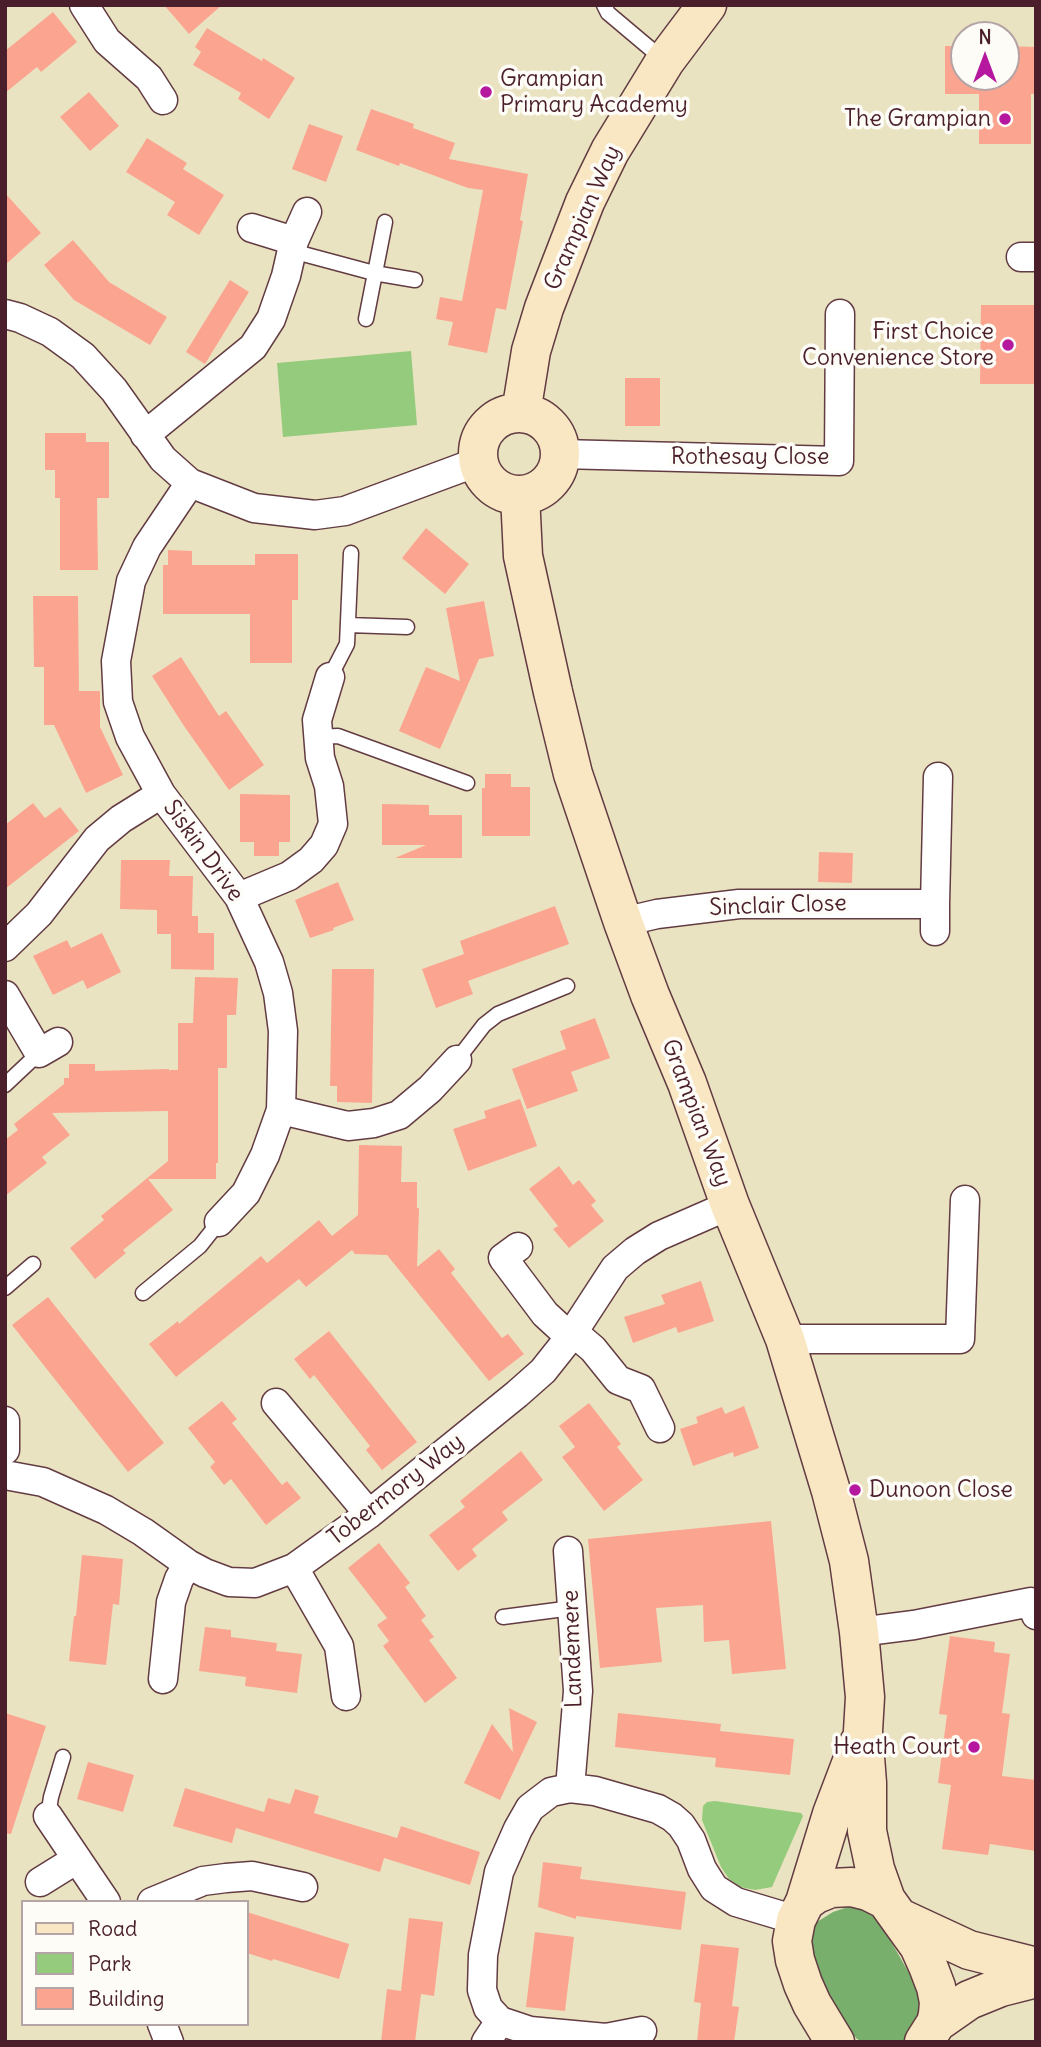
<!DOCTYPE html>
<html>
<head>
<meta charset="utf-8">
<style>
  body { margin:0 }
  #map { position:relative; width:1041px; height:2047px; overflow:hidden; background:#eae3c1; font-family:Delius,sans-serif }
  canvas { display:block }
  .frame { position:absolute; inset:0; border:7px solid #4a1f2b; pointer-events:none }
  .legend { position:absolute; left:21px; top:1900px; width:228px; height:126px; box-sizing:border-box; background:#fdfcf7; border:2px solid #b5a4a5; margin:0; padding:9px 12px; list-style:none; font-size:21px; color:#4a1f2b }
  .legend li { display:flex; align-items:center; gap:14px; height:35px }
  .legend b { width:35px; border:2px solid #b5a4a5 }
  .north { position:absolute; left:950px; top:21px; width:70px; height:70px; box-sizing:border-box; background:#fdfcf7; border:2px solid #b5a4a5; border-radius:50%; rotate:0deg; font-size:19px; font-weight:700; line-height:28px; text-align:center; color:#4a1f2b }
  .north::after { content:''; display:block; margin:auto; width:24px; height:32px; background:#b5179e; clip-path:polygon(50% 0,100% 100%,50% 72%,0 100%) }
</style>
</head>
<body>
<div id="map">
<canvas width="1041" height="2047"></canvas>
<div class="frame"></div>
<ul class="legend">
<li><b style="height:9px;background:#f9e7c3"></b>Road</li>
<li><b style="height:19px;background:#95cb7d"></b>Park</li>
<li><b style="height:19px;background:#fba591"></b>Building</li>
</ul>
<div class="north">N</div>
</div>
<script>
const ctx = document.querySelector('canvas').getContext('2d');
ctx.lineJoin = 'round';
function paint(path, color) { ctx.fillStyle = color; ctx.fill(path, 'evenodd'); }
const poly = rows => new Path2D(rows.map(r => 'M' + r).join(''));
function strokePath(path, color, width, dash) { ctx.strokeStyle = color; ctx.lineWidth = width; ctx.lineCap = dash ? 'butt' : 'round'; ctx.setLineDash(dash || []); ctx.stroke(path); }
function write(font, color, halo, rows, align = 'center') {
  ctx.font = font + ' Delius,sans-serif'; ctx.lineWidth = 7; ctx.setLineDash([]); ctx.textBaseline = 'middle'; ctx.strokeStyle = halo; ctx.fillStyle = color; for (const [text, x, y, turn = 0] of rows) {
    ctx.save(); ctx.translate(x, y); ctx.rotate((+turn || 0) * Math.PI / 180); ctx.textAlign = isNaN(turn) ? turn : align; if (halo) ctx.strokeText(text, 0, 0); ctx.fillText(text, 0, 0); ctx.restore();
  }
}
paint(poly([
  [411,351,417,425,283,437,277,363],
  [715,1801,801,1813,803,1816,772,1887,755,1890,740,1887,729,1879,721,1867,702,1820,703,1806,707,1802]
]), '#95cb7d');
paint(poly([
  [848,1907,859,1908,870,1912,879,1920,919,1991,921,2014,909,2037,901,2042,863,2042,857,2039,849,2031,810,1957,812,1933,817,1922,833,1912]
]), '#78af6c');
paint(poly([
  [164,5,222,5,189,34],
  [53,12,77,42,41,72,37,67,5,93,5,51],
  [207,28,262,61,263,58,295,78,269,119,238,99,241,93,193,65,201,52,195,47],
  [945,46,964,46,964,77,1006,77,1006,46,1036,47,1036,94,1031,94,1031,144,979,144,979,94,945,94],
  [89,92,119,126,90,151,60,117],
  [371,109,414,124,413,128,455,143,449,159,528,174,520,220,523,221,506,310,496,308,487,353,448,345,453,322,436,319,440,297,462,301,483,190,468,188,400,163,399,166,356,150],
  [309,124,343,136,326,182,292,169],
  [147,138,187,163,183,169,224,195,199,235,167,215,175,202,126,172],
  [5,193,41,233,5,265],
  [73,240,109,282,167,317,150,345,74,300,44,265],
  [230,280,249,292,205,364,186,352],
  [981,305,1036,305,1036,384,980,384],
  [625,378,660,378,660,426,625,426],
  [45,433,86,433,86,442,109,442,109,498,97,498,98,570,60,570,60,498,55,498,55,470,45,470],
  [426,528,469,564,445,594,402,558],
  [168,550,192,551,192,565,255,565,255,554,298,554,298,600,292,600,292,663,250,663,250,614,163,614,163,565,168,565],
  [33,596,78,596,79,691,100,691,100,727,123,775,86,793,54,725,44,725,44,667,34,667],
  [484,601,494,656,479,659,440,749,399,731,426,667,460,681,446,608],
  [181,657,219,716,226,711,264,765,229,790,184,726,152,676],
  [485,774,511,774,511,787,530,787,530,836,482,836,482,788,485,788],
  [240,794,290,795,290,842,279,842,279,856,254,856,254,842,240,842],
  [33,803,45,818,60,807,79,831,5,889,5,825],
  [382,804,429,805,429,815,462,815,462,858,395,858,426,845,382,845],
  [819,852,853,853,852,883,818,882],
  [121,860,170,860,169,876,193,876,192,916,198,916,198,933,214,933,214,970,171,969,171,934,157,934,157,910,120,909],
  [338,882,354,920,333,928,334,930,310,938,295,900],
  [555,906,569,944,468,981,473,994,436,1008,422,969,464,954,460,941],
  [102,933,121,972,87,989,83,980,53,995,33,956,67,940,71,948],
  [332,969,374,969,372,1103,337,1102,337,1086,330,1086],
  [195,977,238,978,236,1015,227,1015,227,1068,218,1068,218,1163,216,1163,216,1179,148,1179,173,1210,123,1250,126,1253,95,1279,70,1248,104,1220,101,1216,168,1161,168,1111,52,1113,70,1135,42,1157,47,1163,5,1196,5,1140,18,1130,14,1124,64,1084,64,1078,69,1078,69,1064,95,1064,95,1071,169,1069,170,1072,170,1070,178,1070,178,1023,193,1023],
  [595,1018,610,1058,571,1072,578,1091,527,1109,512,1069,566,1049,560,1031],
  [520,1099,537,1146,468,1171,453,1129,486,1118,484,1111],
  [359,1145,402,1146,401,1182,417,1182,417,1208,419,1208,417,1267,439,1249,455,1269,451,1273,502,1338,508,1334,524,1354,489,1381,387,1255,355,1254,352,1250,306,1287,299,1279,176,1377,149,1344,178,1321,179,1324,261,1256,267,1263,319,1220,332,1236,358,1215],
  [559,1166,573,1185,579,1180,596,1201,591,1205,604,1221,569,1248,553,1229,558,1226,529,1189],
  [701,1281,714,1321,678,1333,676,1327,633,1343,624,1317,665,1304,661,1295],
  [48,1297,164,1443,128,1472,12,1325],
  [329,1331,417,1442,382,1470,366,1450,370,1446,314,1375,310,1379,294,1359],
  [222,1401,237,1419,232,1423,282,1485,287,1481,301,1498,266,1525,231,1479,224,1485,210,1467,215,1462,188,1428],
  [589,1403,621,1444,617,1447,643,1480,604,1511,562,1457,575,1447,559,1426],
  [744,1406,759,1448,734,1457,733,1452,693,1466,680,1429,698,1423,696,1417,722,1407,725,1414],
  [521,1451,543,1480,502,1512,508,1520,472,1549,477,1556,458,1571,429,1535,465,1507,460,1501],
  [771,1521,786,1669,732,1674,729,1640,704,1642,703,1605,656,1608,662,1662,600,1668,588,1539],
  [379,1543,410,1583,405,1587,426,1616,421,1620,434,1637,429,1640,457,1678,425,1703,383,1646,389,1641,377,1625,387,1618,348,1568],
  [82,1555,123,1559,119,1605,113,1604,106,1665,69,1661,74,1616,76,1616],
  [205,1627,231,1630,231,1637,277,1643,276,1651,302,1654,297,1693,245,1686,246,1677,199,1671],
  [950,1636,995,1642,994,1652,1010,1654,1002,1713,1010,1714,1002,1776,1036,1780,1036,1851,990,1844,988,1855,942,1849,951,1785,938,1783,947,1715,939,1714],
  [509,1708,537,1722,500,1800,464,1783,492,1724,513,1752],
  [5,1713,46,1726,11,1834,5,1833],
  [618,1713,721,1724,720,1731,794,1739,790,1775,715,1767,716,1758,615,1747],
  [88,1762,134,1775,123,1812,77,1799],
  [185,1788,264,1812,268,1798,290,1804,295,1789,319,1796,314,1813,397,1838,401,1826,480,1852,470,1885,384,1858,380,1872,236,1828,232,1843,173,1826],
  [543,1862,582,1867,580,1879,686,1892,681,1930,576,1916,576,1919,538,1907],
  [247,1912,349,1944,339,1979,273,1959,272,1961,247,1953],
  [409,1918,443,1922,434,1996,421,1994,415,2042,381,2042,387,1989,401,1991],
  [535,1932,574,1937,565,2011,526,2007],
  [701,1944,739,1948,732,2006,739,2007,734,2042,697,2042,701,2003,694,2002]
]), '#fba591');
const lane = poly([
  [604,5,608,13,665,61],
  [292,251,374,273,415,280],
  [366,319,385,222],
  [348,625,407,627],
  [330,677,347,644,351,553],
  [317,737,338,736,467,783],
  [457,1060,484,1025,498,1014,567,986],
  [5,1085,39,1053],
  [5,1288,33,1264],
  [143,1293,200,1246,219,1222],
  [503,1617,572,1608],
  [48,1816,51,1797,63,1757]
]);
const street = poly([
  [84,5,107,41,149,78,163,100],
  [252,228,294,241],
  [1021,257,1036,257],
  [5,314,20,318,50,332,83,356,114,390,163,459,190,483,254,508,315,515,345,511,480,461],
  [145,435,253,347,271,319,286,276,294,241,307,212],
  [560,454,839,461,840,314],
  [190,483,147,547,131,581,116,661,118,702,130,737,161,794,239,897,269,962,278,993,283,1031,281,1110,265,1155,246,1193,219,1222],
  [239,897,289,876,311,860,324,845,333,824,329,786,320,758,317,720,330,677],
  [935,904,935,931],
  [623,922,657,914,739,904,935,904,938,777],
  [5,947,39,914,97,839,121,819,161,794],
  [5,995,39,1053,58,1042],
  [281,1110,348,1126,374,1123,399,1115,430,1089,457,1060],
  [518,1247,503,1258,545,1314,570,1337],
  [573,1332,593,1349,618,1380,641,1389,660,1428],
  [785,1339,960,1339,965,1200],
  [276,1403,369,1514],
  [5,1421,5,1450],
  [5,1475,43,1482,106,1510,143,1532,188,1564,205,1573,229,1582,255,1583,294,1568,369,1514,517,1394,543,1371,570,1337,615,1268,635,1251,659,1236,730,1205],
  [568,1551,578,1691,570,1788],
  [294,1568,339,1646,346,1696],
  [859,1632,914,1625,1031,1602,1036,1615],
  [163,1679,171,1602,179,1579,188,1564],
  [48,1816,106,1902],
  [40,1882,77,1859],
  [152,1902,203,1881,226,1878,252,1876,303,1887],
  [162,2024,169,2042],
  [642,2031,606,2038,530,2031,500,2021,488,2008,482,1990,483,1955,499,1872,518,1829,530,1808,551,1792,570,1788,595,1791,658,1809,672,1817,681,1825,691,1840,702,1869,714,1888,736,1902,796,1920],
  [486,2042,500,2021]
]);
const secondary = poly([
  [521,413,531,351,544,308,585,202,610,151,665,61,707,5],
  '478 454a41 41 0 1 1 82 0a41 41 0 1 1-82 0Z',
  [520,495,523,556,553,692,573,774,623,922,650,995,687,1083,730,1205,785,1339,831,1491,849,1561,859,1632,865,1697,863,1731,867,1783,867,1831,875,1869,886,1900],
  [805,1902,832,1814,859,1743],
  [900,1918,969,1950,1036,1967],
  [936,2023,969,2000,1001,1987,1036,1978],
  [835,2042,812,2004,803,1984,795,1960,792,1941,796,1920,805,1902,816,1894,831,1888,852,1887,868,1891,886,1900,919,1946,928,1966,936,1987,939,2002,938,2014,936,2023,924,2042]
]);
strokePath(lane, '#623c42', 17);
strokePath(street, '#623c42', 31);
strokePath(secondary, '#623c42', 41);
strokePath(lane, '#fff', 14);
strokePath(street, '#fff', 28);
strokePath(secondary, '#f9e7c3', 38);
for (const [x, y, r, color] of [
  [486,92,7,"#b5179e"],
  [1005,119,7,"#b5179e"],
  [1008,345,7,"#b5179e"],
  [855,1490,7,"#b5179e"],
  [974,1747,7,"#b5179e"]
]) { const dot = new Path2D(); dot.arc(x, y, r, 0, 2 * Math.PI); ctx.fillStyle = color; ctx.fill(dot); strokePath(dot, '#fdfcf7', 2.5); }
write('23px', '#4a1f2b', '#fdfcf7', [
  ["Grampian",500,79,"left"],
  ["Primary Academy",500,105,"left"],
  ["The Grampian",991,119],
  ["First Choice",994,332],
  ["Convenience Store",994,358],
  ["Dunoon Close",869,1490,"left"],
  ["Heath Court",960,1747]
], 'right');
write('23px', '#4a1f2b', '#fdfcf7', [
  ["Grampian Way",583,218,-66],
  ["Rothesay Close",750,457],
  ["Siskin Drive",203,851,54],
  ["Sinclair Close",778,906,-2],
  ["Grampian Way",696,1113,69],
  ["Tobermory Way",396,1490,-38],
  ["Landemere",573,1649,-92]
]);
</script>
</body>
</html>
